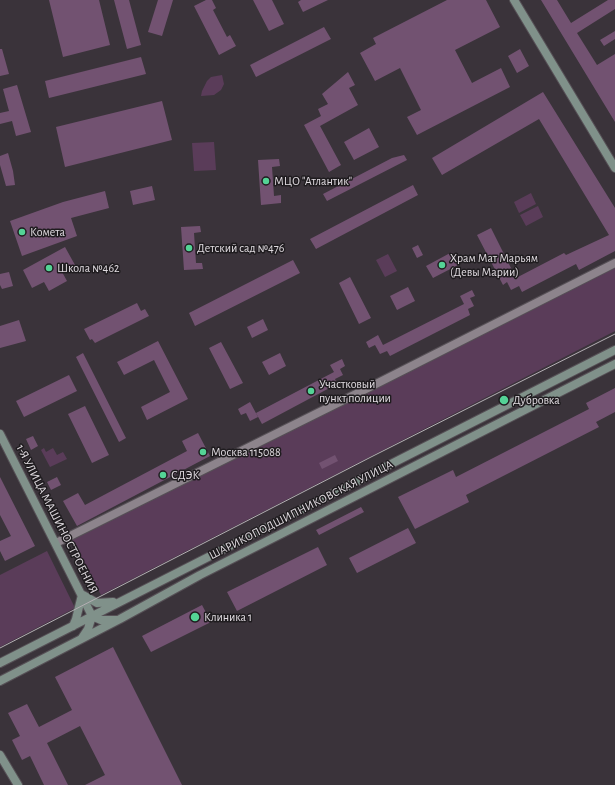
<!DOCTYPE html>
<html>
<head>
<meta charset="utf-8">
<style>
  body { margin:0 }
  canvas { display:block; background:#3a333a }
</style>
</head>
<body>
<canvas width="615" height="785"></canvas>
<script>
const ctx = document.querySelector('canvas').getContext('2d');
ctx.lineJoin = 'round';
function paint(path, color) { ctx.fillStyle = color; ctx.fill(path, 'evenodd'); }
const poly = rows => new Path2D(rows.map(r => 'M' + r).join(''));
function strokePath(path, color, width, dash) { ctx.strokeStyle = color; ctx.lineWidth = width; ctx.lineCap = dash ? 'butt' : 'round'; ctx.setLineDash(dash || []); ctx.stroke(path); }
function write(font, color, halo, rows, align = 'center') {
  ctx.font = font + ' "Alegreya Sans",sans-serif'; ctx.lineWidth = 3; ctx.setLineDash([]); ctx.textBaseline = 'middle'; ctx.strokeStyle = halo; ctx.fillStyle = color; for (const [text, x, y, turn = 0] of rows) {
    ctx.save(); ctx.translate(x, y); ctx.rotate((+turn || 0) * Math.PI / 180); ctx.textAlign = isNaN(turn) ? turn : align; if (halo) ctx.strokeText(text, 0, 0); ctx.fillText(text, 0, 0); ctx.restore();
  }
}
paint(poly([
  [222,75,224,84,221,90,214,95,201,96,202,91,207,81,211,77],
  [214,142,216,170,194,171,192,143],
  [531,193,536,204,519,213,514,202],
  [538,206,543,217,526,226,520,215],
  [388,254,397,271,385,277,376,260],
  [615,267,615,331,101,595,71,538],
  [44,448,46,452,53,448,57,455,63,452,67,459,50,467,41,450],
  [47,551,75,608,0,647,0,575]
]), '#5a3c59');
paint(poly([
  [49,0,99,0,110,45,63,57],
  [114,0,129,0,141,45,127,49],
  [158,0,173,0,162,36,148,32],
  [206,0,212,0,216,8,213,10,227,37,230,35,236,46,219,55,194,6],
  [253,0,272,0,284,24,269,31],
  [301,0,328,0,303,12,298,2],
  [447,0,486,0,500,27,455,50,472,83,501,68,510,87,417,135,407,117,421,110,400,68,375,81,360,53,376,44,373,38],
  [541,0,557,0,571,23,608,0,615,0,615,9,577,33,597,65,615,54,615,122],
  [324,27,331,39,256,77,250,65],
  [615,31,615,39,604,46,600,40],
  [0,49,2,49,9,74,0,76],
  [520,49,529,66,517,73,508,56],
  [141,57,146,74,49,98,45,81],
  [348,72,355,85,349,88,358,105,320,126,341,165,329,172,304,125,321,116,318,109,328,104,322,94],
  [17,85,31,132,16,136,12,121,0,124,0,113,9,111,3,89],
  [543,92,615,208,615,251,579,270,576,264,522,292,519,286,511,290,507,282,503,285,477,235,491,228,516,278,564,253,566,255,609,235,539,119,442,175,432,158],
  [162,101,172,140,65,167,56,127],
  [369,128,379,147,354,160,344,142],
  [8,153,13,171,15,185,6,186,0,165,0,156],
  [404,155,407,160,327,201,323,194,392,158],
  [279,159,280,166,272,167,274,196,281,195,281,203,261,205,258,160],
  [413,185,418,195,316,249,310,239],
  [152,186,155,200,133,205,130,191],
  [105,191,109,208,71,218,77,236,22,256,10,221,63,202],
  [200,226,201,232,194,233,196,263,202,263,203,269,184,270,181,227],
  [418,245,423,255,417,258,412,248],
  [65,247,75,265,62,272,67,281,49,291,44,282,32,288,23,270],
  [452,252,458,265,433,278,426,266],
  [293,260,300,273,195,326,189,313],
  [9,272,13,286,2,289,0,285,0,274],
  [350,277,371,318,359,324,339,283],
  [408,287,415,301,397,310,390,296],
  [472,290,475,296,470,298,474,306,468,309,470,315,390,356,387,351,380,354,375,345,369,348,366,342,378,335,383,345,464,304,460,296],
  [137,303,141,311,145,309,149,316,95,343,92,339,90,340,84,329],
  [263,319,268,330,252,338,247,327],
  [19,320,26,341,0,348,0,326],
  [158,341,188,399,147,420,141,407,170,392,154,360,124,375,117,362],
  [221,342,243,383,230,389,209,348],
  [83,353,126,438,119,442,76,357],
  [280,353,286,366,269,375,262,362],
  [342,359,345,366,340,369,343,375,335,379,337,384,262,424,256,413,334,372,330,365],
  [69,375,77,391,24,417,16,401],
  [615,388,615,412,596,422,599,427,466,495,469,502,415,529,398,497,453,470,456,477,589,409,586,403],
  [250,402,258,417,250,421,246,413,241,415,238,409],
  [85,406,109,455,92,463,68,414],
  [198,433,210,456,77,526,63,501,78,493,85,505,187,451,182,441],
  [33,436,38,446,31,450,26,439],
  [335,455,338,461,322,469,319,463],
  [0,477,35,546,5,561,0,551,0,541,11,536,0,515],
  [57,477,61,485,51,490,47,482],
  [361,507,364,512,319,535,316,530],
  [408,528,416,543,357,573,349,558],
  [318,547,327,565,237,611,227,592],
  [202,605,211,622,151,652,142,636],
  [113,647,182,785,85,785,105,775,80,726,47,743,68,785,44,785,30,756,22,760,12,740,20,736,8,713,27,704,39,727,72,710,55,677]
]), '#725271');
const street = poly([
  [56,543,370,387,615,263]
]);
const secondary = poly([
  [514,0,615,168],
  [0,434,92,616],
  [83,595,97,603,113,602],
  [92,616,101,620,117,620],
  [73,626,76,619,82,595],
  [82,638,88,629,92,616],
  [0,663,615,350],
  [0,681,120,619,200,575,281,534,615,364],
  [0,755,18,785]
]);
strokePath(street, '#565056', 10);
strokePath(secondary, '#565056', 10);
strokePath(street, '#8d848c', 8);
strokePath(secondary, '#80918a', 8);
strokePath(poly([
  [0,648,371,457,615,334]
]), '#b3aeb3', 1);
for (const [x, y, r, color] of [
  [266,181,4,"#54d396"],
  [22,232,4,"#54d396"],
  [189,248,4,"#54d396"],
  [442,265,4,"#54d396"],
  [49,268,4,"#54d396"],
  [311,391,4,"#54d396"],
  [504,400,5,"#54d396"],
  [203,452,4,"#54d396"],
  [163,475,4,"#54d396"],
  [195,617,5,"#54d396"]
]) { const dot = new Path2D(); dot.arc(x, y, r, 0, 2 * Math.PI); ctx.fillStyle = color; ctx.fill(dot); strokePath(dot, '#1f1c1f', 1.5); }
write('12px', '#e0dbe0', '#1f1c1f', [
  ["МЦО \"Атлантик\"",274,181],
  ["Комета",30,232],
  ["Детский сад №476",197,248],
  ["Храм Мат Марьям",450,258],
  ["(Девы Марии)",450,272],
  ["Школа №462",57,268],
  ["Участковый",319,384],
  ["пункт полиции",319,398],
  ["Дубровка",513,400],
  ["Москва 115088",211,452],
  ["СДЭК",171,475],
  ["Клиника 1",204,617]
], 'left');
write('12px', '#e0dbe0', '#1f1c1f', [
  ["ШАРИКОПОДШИПНИКОВСКАЯ УЛИЦА",301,510,-27],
  ["1-Я УЛИЦА МАШИНОСТРОЕНИЯ",57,519,63]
]);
</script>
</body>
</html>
